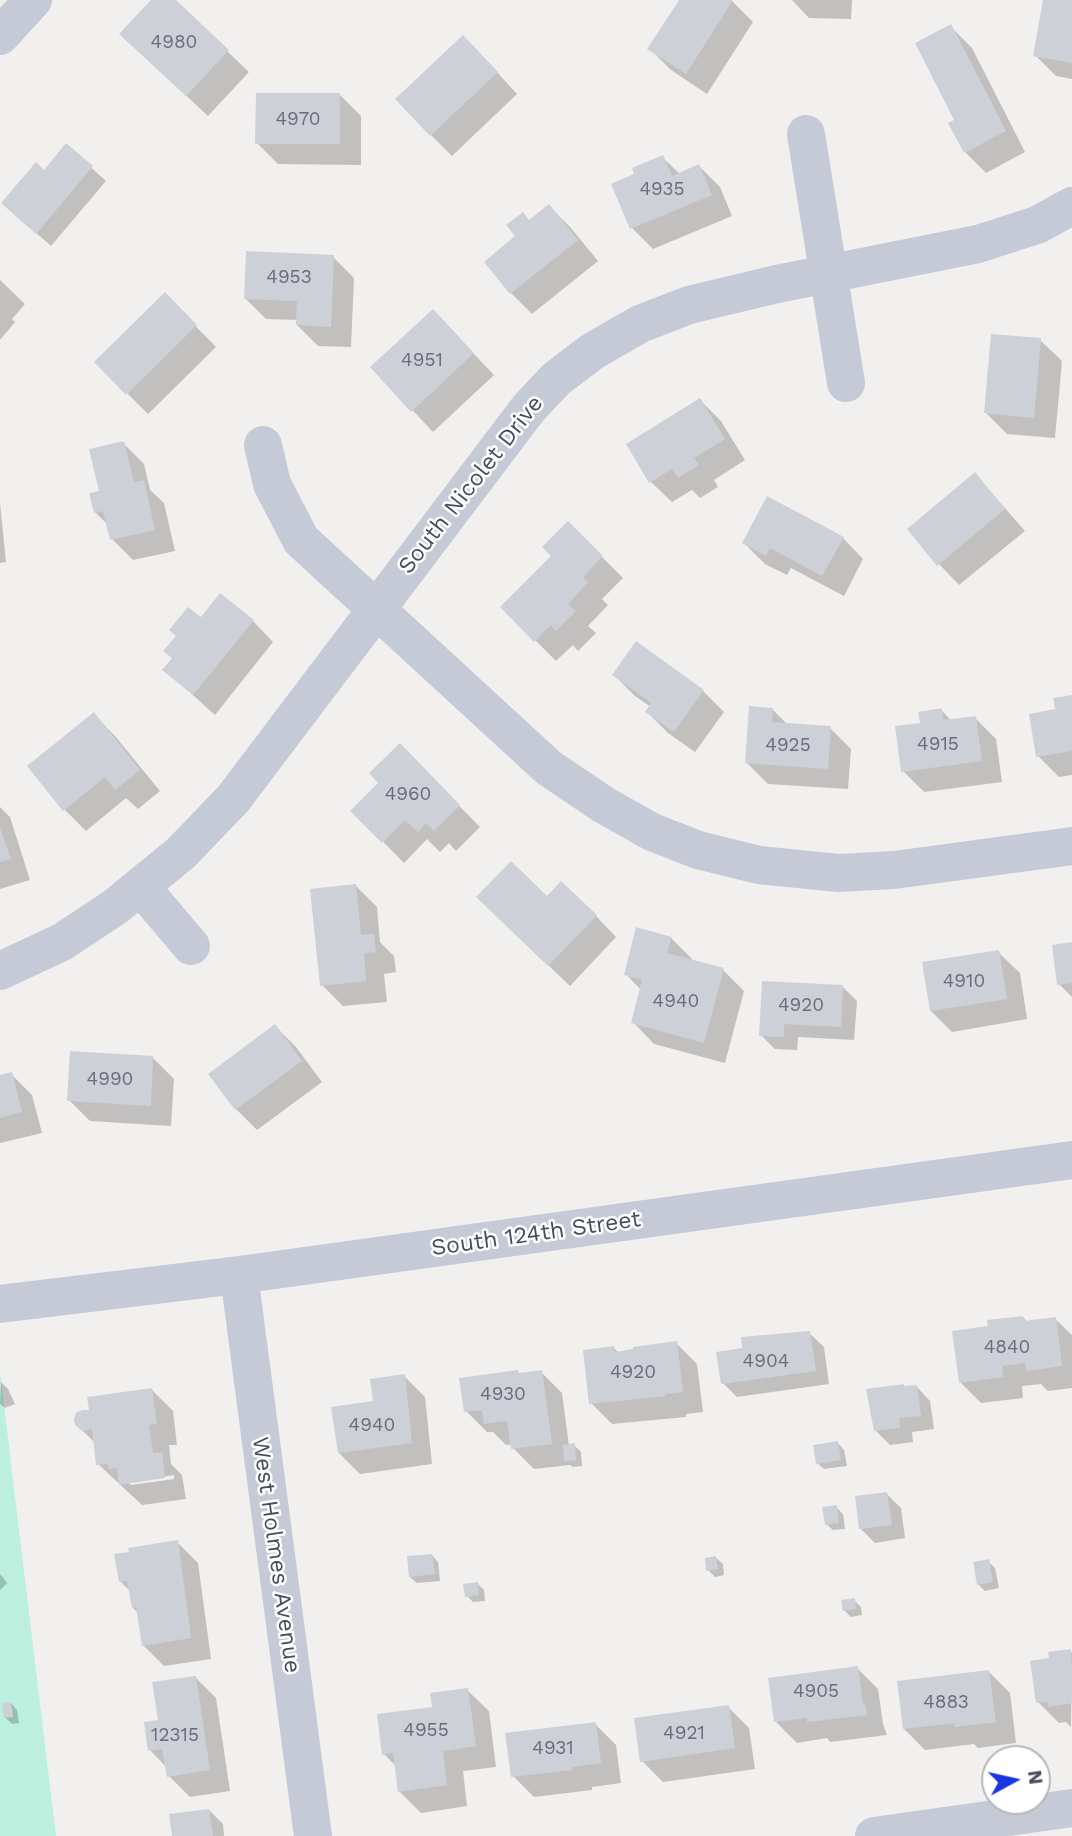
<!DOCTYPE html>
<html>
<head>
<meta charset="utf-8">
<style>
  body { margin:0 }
  #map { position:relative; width:1072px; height:1836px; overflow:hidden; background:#f2f0ef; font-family:"Work Sans",sans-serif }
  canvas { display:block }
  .north { position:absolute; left:981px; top:1745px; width:70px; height:70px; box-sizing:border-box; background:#fff; border:2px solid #b5b7be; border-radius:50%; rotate:82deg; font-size:19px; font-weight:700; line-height:28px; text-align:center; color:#474c5d }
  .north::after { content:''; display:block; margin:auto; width:24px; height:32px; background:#1935e2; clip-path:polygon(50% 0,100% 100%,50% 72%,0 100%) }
</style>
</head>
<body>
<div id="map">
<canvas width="1072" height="1836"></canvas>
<div class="north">N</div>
</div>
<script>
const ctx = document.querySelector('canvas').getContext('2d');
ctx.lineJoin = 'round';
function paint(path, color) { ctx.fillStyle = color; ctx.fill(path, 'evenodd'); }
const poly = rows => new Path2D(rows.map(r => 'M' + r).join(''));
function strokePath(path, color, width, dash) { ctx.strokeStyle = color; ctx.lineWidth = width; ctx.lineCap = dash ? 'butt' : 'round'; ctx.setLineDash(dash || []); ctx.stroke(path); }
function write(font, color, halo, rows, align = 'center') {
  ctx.font = font + ' "Work Sans",sans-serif'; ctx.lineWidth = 5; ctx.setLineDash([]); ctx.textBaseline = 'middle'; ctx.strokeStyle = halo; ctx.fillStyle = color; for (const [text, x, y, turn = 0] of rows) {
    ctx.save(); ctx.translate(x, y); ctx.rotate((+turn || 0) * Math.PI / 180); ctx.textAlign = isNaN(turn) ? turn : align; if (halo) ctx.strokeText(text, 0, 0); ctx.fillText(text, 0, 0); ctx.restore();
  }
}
paint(poly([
  [0,1372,56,1836,0,1836]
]), '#bdefdf');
paint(poly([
  [153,0,173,0,249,72,208,116,143,55],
  [681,0,731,0,753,22,707,94,671,70,650,49],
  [792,0,852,0,851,19,809,18],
  [1044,0,1072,0,1072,79,1056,76,1035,55],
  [951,27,972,48,1025,152,986,173,965,152,956,121],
  [484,58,517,94,452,156,431,135],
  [340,95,361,116,361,165,278,164,257,143],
  [67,146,106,181,51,246,18,217,45,172],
  [662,157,680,174,699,166,720,187,732,216,653,249,632,228,637,175],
  [549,206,570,227,598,261,532,314,511,293,486,262],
  [333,257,354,278,351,347,318,346,297,325,298,320,266,319,245,298],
  [0,280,25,304,12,319,15,322,0,340],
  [165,295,216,347,148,414,96,362],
  [453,332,494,375,433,432,372,367],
  [1040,340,1062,361,1055,438,1007,434,986,413],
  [700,400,721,421,745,460,714,480,718,487,700,498,692,490,672,502,651,482],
  [123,443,144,464,150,490,164,503,175,551,133,560,112,539,109,526,96,513,101,492],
  [975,474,1025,531,959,585,939,564],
  [0,503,6,562,0,563],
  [568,523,623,578,602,599,608,605,588,626,596,633,578,651,573,645,556,661,502,607,553,556],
  [843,538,863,559,844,596,791,568,787,575,765,564,744,543],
  [201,620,253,621,273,642,215,715,165,670],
  [614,675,703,691,724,712,695,752,668,733,647,712,651,707,635,696],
  [1072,696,1072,775,1059,777,1038,756,1057,711],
  [772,709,787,724,830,728,851,749,848,789,768,784,747,763],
  [941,710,952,721,975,718,996,739,1002,782,924,792,903,771,921,725],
  [94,715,115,736,160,791,138,809,126,798,86,831,65,810,30,766],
  [400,746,480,827,456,851,449,843,440,852,427,839,404,863,353,811,381,783],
  [0,807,10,817,30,880,0,889],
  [356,886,377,907,380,942,394,956,396,972,384,974,387,1002,343,1006,322,985],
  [547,898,596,916,616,937,570,986,499,918],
  [671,938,692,959,691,961,723,970,744,991,725,1063,654,1044,633,1022,641,990,626,974],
  [1072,944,1072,997,1059,984],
  [998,952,1020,973,1027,1019,952,1032,931,1011],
  [843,987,857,1001,854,1040,798,1037,797,1050,775,1049,761,1035],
  [275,1026,296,1047,322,1082,257,1130,236,1109,210,1074],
  [153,1058,174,1079,171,1126,90,1121,69,1100],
  [11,1074,32,1095,42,1133,0,1143,0,1077],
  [1023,1317,1027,1322,1055,1319,1072,1335,1072,1388,1048,1391,1041,1384,1022,1386,1023,1398,981,1403,960,1382],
  [809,1333,824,1347,829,1384,737,1397,723,1383],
  [676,1343,697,1364,703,1412,686,1414,686,1417,612,1424,591,1403,614,1348,619,1353],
  [541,1372,562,1393,569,1446,574,1445,581,1452,582,1466,573,1467,570,1465,534,1469,513,1448,512,1444,506,1445,493,1432,487,1432,466,1411,521,1375],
  [404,1376,425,1397,432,1464,360,1474,339,1453,375,1402],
  [1,1382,8,1389,15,1404,5,1408,0,1404],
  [916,1386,930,1401,934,1429,912,1432,913,1442,890,1445,876,1431,906,1388],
  [152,1390,173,1411,177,1445,169,1445,171,1464,182,1475,186,1499,142,1505,98,1464,95,1443,76,1424,91,1412],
  [174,1475,174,1479,131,1485,128,1482],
  [838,1443,844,1450,847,1466,824,1469,817,1463],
  [887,1494,901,1508,905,1538,875,1543,861,1529],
  [836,1507,843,1514,845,1529,833,1530,826,1524],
  [177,1542,198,1563,211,1659,164,1666,143,1645,138,1613,133,1608,131,1592,120,1581],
  [432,1555,438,1562,440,1581,417,1583,410,1577],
  [716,1558,723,1564,724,1575,715,1577,708,1570],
  [988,1561,995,1568,999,1588,985,1591,978,1584],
  [0,1574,7,1583,0,1590],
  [477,1583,484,1590,485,1601,473,1602,467,1596],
  [854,1600,861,1607,862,1615,851,1617,844,1610],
  [1070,1651,1072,1653,1071,1727,1066,1722,1059,1723,1038,1702,1051,1659],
  [857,1668,878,1689,883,1724,887,1735,830,1742,827,1738,797,1743,776,1722],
  [989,1672,1010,1693,1016,1743,978,1748,974,1744,925,1750,904,1729],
  [195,1677,216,1698,230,1791,190,1797,169,1776,167,1768,150,1750,160,1722],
  [467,1690,489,1711,496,1767,463,1771,467,1806,421,1813,400,1792,397,1767,384,1754,434,1708],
  [11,1703,17,1710,19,1723,12,1724,5,1717],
  [728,1707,749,1728,755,1769,663,1782,642,1761],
  [595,1724,616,1745,621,1783,592,1787,592,1790,534,1797,513,1776],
  [209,1810,223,1824,224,1836,174,1836]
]), '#0003');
paint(poly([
  [151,0,176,0,229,50,186,96,119,34],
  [679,0,733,0,686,74,647,49],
  [1043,0,1072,0,1072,63,1033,56],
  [951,24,1006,131,964,153,948,123,954,120,915,43],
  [463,35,498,72,430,136,395,99],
  [256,93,340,93,340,144,255,144],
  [66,143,93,166,36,234,1,203,36,162,44,170],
  [663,155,672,176,699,164,712,195,630,229,611,184,634,174,632,168],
  [549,204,578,240,510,294,484,262,515,236,506,225,523,212,529,220],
  [246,251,334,255,331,327,296,325,297,301,244,299],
  [165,292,197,325,126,395,94,362],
  [433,309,474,353,411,412,370,367],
  [991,334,1041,338,1034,418,984,413],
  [700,398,725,439,694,458,699,465,678,478,672,469,649,483,626,444],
  [124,441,134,482,144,480,155,530,110,540,103,511,94,513,89,493,99,491,89,449],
  [975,472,1005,509,937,566,907,529],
  [767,496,844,537,822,576,770,548,766,556,742,543],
  [568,521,603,556,583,577,588,582,568,604,576,611,556,631,551,625,534,642,500,607,551,556,542,547],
  [220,593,254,620,193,695,162,670,172,658,163,651,176,636,169,630,188,607,201,617],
  [636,641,704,690,674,732,645,712,651,703,612,675],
  [1072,695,1072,751,1036,757,1029,714,1055,709,1053,698],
  [749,706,773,708,772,722,831,726,828,769,745,763],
  [942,708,943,720,976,716,982,761,901,772,895,726,920,723,918,712],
  [94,712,140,770,115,790,105,777,63,811,27,766],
  [400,743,460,805,434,831,426,823,418,832,405,820,382,843,350,811,378,783,369,773],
  [0,828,11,859,0,862],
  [511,861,547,896,561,881,597,915,548,966,476,897],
  [356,884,361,935,374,934,376,952,364,953,366,981,320,986,310,889],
  [636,927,672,937,667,953,724,968,704,1043,631,1023,642,980,624,975],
  [1072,942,1072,983,1057,985,1052,945],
  [999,950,1007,999,930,1011,922,962],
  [762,981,843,985,841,1027,784,1024,784,1037,759,1036],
  [275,1024,302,1061,235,1110,208,1074],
  [70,1051,153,1056,151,1106,67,1101],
  [12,1072,22,1112,0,1118,0,1075],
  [1023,1316,1024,1321,1056,1317,1062,1366,1026,1371,1025,1363,1002,1366,1003,1377,959,1383,952,1331,988,1326,987,1320],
  [810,1331,816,1371,721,1384,716,1352,742,1348,741,1337],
  [677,1341,683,1392,665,1394,666,1396,589,1404,583,1350,614,1346,615,1352,633,1349,633,1347],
  [518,1370,519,1373,542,1370,552,1444,511,1449,507,1421,484,1424,482,1410,464,1412,459,1378],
  [405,1374,412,1443,338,1453,331,1407,373,1401,370,1379],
  [904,1384,904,1386,917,1385,921,1416,899,1418,900,1428,874,1431,866,1389],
  [152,1388,157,1424,149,1425,153,1453,162,1452,165,1478,119,1485,117,1468,109,1469,108,1464,96,1465,92,1429,82,1431,75,1425,74,1419,76,1413,82,1410,89,1410,87,1397],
  [838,1441,841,1460,816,1464,813,1445],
  [575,1443,576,1460,564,1461,563,1445],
  [887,1492,892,1525,859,1529,855,1496],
  [837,1505,839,1523,825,1525,822,1507],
  [178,1540,191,1638,142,1646,136,1607,132,1608,127,1581,119,1582,114,1554,129,1552,128,1548],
  [432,1554,435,1574,409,1577,407,1556],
  [716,1556,718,1569,706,1571,705,1558],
  [989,1559,993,1582,977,1585,973,1562],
  [478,1582,479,1595,465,1597,463,1584],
  [855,1598,856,1609,843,1611,841,1600],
  [1071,1649,1072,1703,1048,1707,1047,1702,1036,1703,1030,1661,1049,1658,1048,1652],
  [858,1666,863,1704,865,1703,867,1715,807,1722,807,1718,774,1722,768,1678],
  [989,1670,996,1722,955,1727,955,1723,903,1729,897,1681],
  [196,1676,210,1770,167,1777,162,1749,148,1751,144,1722,158,1720,152,1682],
  [468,1688,476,1746,443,1751,447,1785,398,1792,393,1753,382,1755,377,1714,432,1707,430,1693],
  [11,1702,13,1717,4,1718,2,1703],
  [729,1705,735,1748,640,1762,634,1718],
  [596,1722,601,1763,572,1767,572,1770,511,1777,505,1733],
  [209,1809,213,1836,172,1836,169,1814]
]), '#ced0d7');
strokePath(poly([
  [0,36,33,0],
  [806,134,846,383],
  [263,445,272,484,301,540,549,768,604,805,652,832,698,850,759,865,839,873,894,870,1072,846],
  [141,887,191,946],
  [0,971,62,942,115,907,181,853,233,799,528,409,556,379,593,351,640,324,689,305,777,284,978,244,1037,225,1072,206],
  [239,1275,313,1836],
  [0,1304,239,1275,1072,1160],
  [874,1836,1072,1808]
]), '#c6cad6', 38);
write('19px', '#696d7c', null, [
  ["4980",174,42],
  ["4970",298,119],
  ["4935",662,189],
  ["4953",289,277],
  ["4951",422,360],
  ["4915",938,744],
  ["4925",788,745],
  ["4960",408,794],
  ["4910",964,981],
  ["4940",676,1001],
  ["4920",801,1005],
  ["4990",110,1079],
  ["4840",1007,1347],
  ["4904",766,1361],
  ["4920",633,1372],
  ["4930",503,1394],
  ["4940",372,1425],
  ["4905",816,1691],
  ["4883",946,1702],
  ["4955",426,1730],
  ["4921",684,1733],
  ["12315",175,1735],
  ["4931",553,1748]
]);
write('23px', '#474c5d', '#fff', [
  ["South Nicolet Drive",471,485,-52],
  ["South 124th Street",536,1234,-8],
  ["West Holmes Avenue",276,1555,82]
]);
</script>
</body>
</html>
